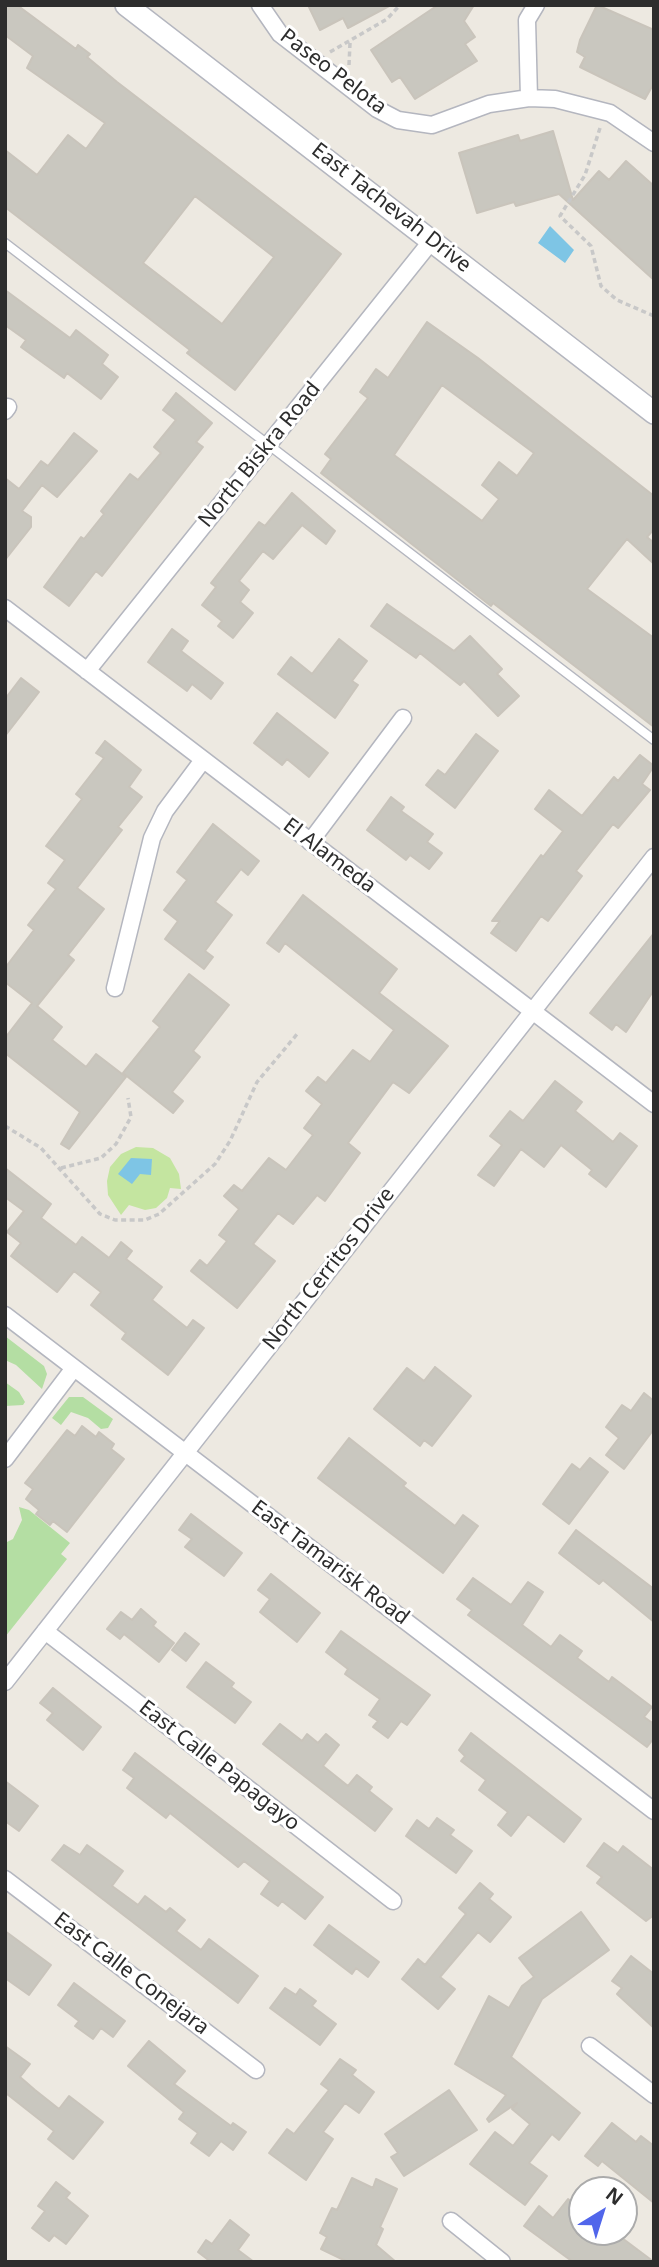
<!DOCTYPE html>
<html>
<head>
<meta charset="utf-8">
<style>
  body { margin:0 }
  #map { position:relative; width:659px; height:2267px; overflow:hidden; background:#ede9e1; font-family:"Noto Sans",sans-serif }
  canvas { display:block }
  .frame { position:absolute; inset:0; border:7px solid #2d2d2d; pointer-events:none }
  .north { position:absolute; left:568px; top:2176px; width:70px; height:70px; box-sizing:border-box; background:#fff; border:2px solid #ababab; border-radius:50%; rotate:38deg; font-size:19px; font-weight:700; line-height:28px; text-align:center; color:#2d2d2d }
  .north::after { content:''; display:block; margin:auto; width:24px; height:32px; background:#5166eb; clip-path:polygon(50% 0,100% 100%,50% 72%,0 100%) }
</style>
</head>
<body>
<div id="map">
<canvas width="659" height="2267"></canvas>
<div class="frame"></div>
<div class="north">N</div>
</div>
<script>
const ctx = document.querySelector('canvas').getContext('2d');
ctx.lineJoin = 'round';
function paint(path, color) { ctx.fillStyle = color; ctx.fill(path, 'evenodd'); }
const poly = rows => new Path2D(rows.map(r => 'M' + r).join(''));
function strokePath(path, color, width, dash) { ctx.strokeStyle = color; ctx.lineWidth = width; ctx.lineCap = dash ? 'butt' : 'round'; ctx.setLineDash(dash || []); ctx.stroke(path); }
function write(font, color, halo, rows, align = 'center') {
  ctx.font = font + ' "Noto Sans",sans-serif'; ctx.lineWidth = 6; ctx.setLineDash([]); ctx.textBaseline = 'middle'; ctx.strokeStyle = halo; ctx.fillStyle = color; for (const [text, x, y, turn = 0] of rows) {
    ctx.save(); ctx.translate(x, y); ctx.rotate((+turn || 0) * Math.PI / 180); ctx.textAlign = isNaN(turn) ? turn : align; if (halo) ctx.strokeText(text, 0, 0); ctx.fillText(text, 0, 0); ctx.restore();
  }
}
paint(poly([
  [5,1336,44,1366,47,1374,42,1389,16,1365,5,1360],
  [5,1382,19,1392,25,1402,23,1405,5,1406],
  [69,1397,83,1397,113,1419,108,1428,101,1429,88,1418,71,1412,61,1425,52,1418],
  [19,1507,29,1510,70,1543,61,1554,67,1559,5,1637,5,1543,13,1539,22,1520]
]), '#b4dea3');
paint(poly([
  [136,1147,153,1148,170,1158,179,1174,181,1189,170,1188,167,1198,156,1208,145,1210,129,1205,121,1215,108,1195,107,1181,110,1167,121,1154]
]), '#c4e5a0');
paint(poly([
  [550,226,574,250,565,263,538,243],
  [131,1158,152,1159,151,1175,140,1174,132,1184,118,1174]
]), '#7ec5e5');
const building = poly([
  [5,5,17,5,76,49,78,45,90,54,87,57,117,82,341,254,235,390,187,353,190,350,5,207,5,150,37,175,68,135,86,149,105,123,27,68,33,56,5,35,5,5],
  [195,196,274,257,222,324,143,263,195,196],
  [308,5,391,5,348,28,343,18,320,30,308,5],
  [438,5,474,5,464,21,475,37,465,44,477,61,415,99,400,77,392,82,371,50,438,5],
  [597,5,654,30,654,83,645,99,580,67,585,57,577,52,580,40,597,5],
  [553,131,573,200,599,171,609,180,626,161,654,186,654,280,559,194,516,206,514,202,477,213,459,153,518,135,520,141,553,131],
  [5,290,70,338,76,330,108,355,102,364,118,377,101,399,67,373,64,378,21,347,26,340,5,325,5,290],
  [427,322,478,358,654,496,654,529,647,537,654,543,654,564,627,539,587,589,654,638,654,727,493,603,491,606,321,473,331,459,325,454,368,398,360,392,376,369,388,378,427,322],
  [442,385,534,453,517,476,499,462,482,485,499,499,482,521,394,455,442,385],
  [176,393,212,423,196,442,203,447,102,576,96,571,69,606,44,587,81,537,84,539,104,514,101,511,130,474,138,480,161,453,154,447,176,420,163,410,176,393],
  [74,433,97,451,57,497,42,485,22,511,31,517,31,527,5,560,5,478,19,489,41,461,48,466,74,433],
  [292,493,335,531,326,544,302,525,273,559,263,551,239,581,249,590,240,602,253,613,233,638,218,626,222,621,202,605,216,587,211,583,259,522,265,526,292,493],
  [387,604,454,651,470,636,502,669,497,674,519,696,498,716,464,681,460,685,420,653,416,658,371,626,387,604],
  [172,629,188,641,181,651,223,683,211,699,192,684,187,691,148,662,172,629],
  [339,639,367,661,352,681,358,685,335,718,278,674,291,657,312,674,339,639],
  [21,678,39,692,5,736,5,699,21,678],
  [277,713,328,753,309,777,287,759,282,765,254,743,277,713],
  [476,734,498,751,455,808,426,785,438,770,445,775,476,734],
  [105,741,141,770,129,787,142,797,118,827,122,830,77,888,104,909,68,955,74,960,37,1006,62,1027,52,1040,86,1067,96,1054,126,1077,69,1149,61,1144,80,1112,5,1053,5,1038,32,1003,5,982,5,968,34,930,28,925,56,889,48,883,65,860,46,846,82,799,76,794,104,758,96,753,105,741],
  [640,755,654,766,642,784,650,790,618,828,613,824,576,871,582,876,548,921,541,916,516,951,491,933,500,921,492,921,541,855,543,857,563,831,535,809,549,790,582,816,614,777,618,781,640,755],
  [391,797,404,807,401,811,433,834,427,842,442,853,429,869,410,855,406,860,367,830,391,797],
  [213,824,259,861,248,875,241,869,215,902,232,915,205,951,213,957,204,969,165,939,178,921,164,910,187,880,177,872,213,824],
  [303,895,397,969,379,993,448,1046,409,1093,393,1082,348,1143,360,1153,325,1201,317,1195,293,1224,278,1213,253,1244,275,1261,237,1308,191,1271,200,1260,207,1266,227,1241,219,1235,239,1209,224,1196,234,1185,242,1191,269,1158,286,1170,313,1135,304,1128,322,1104,306,1091,318,1077,326,1083,353,1050,370,1062,394,1030,285,943,279,952,267,943,303,895],
  [654,933,654,990,626,1032,616,1024,612,1030,590,1013,654,933],
  [189,974,229,1005,193,1051,200,1057,172,1092,183,1101,173,1113,123,1073,160,1027,153,1021,189,974],
  [555,1081,582,1102,575,1111,613,1142,620,1133,637,1146,606,1187,589,1174,592,1170,561,1145,544,1167,521,1149,494,1186,478,1175,502,1145,490,1136,510,1111,523,1121,555,1081],
  [5,1168,51,1204,41,1218,76,1245,82,1237,109,1258,121,1242,132,1251,126,1259,162,1287,152,1300,187,1328,193,1320,204,1328,168,1375,122,1339,126,1333,91,1305,101,1292,74,1271,57,1292,11,1256,21,1243,7,1232,24,1211,5,1197,5,1168],
  [435,1367,471,1396,432,1446,424,1440,420,1446,374,1409,407,1368,424,1381,435,1367],
  [644,1393,654,1401,654,1429,624,1469,606,1455,619,1438,606,1427,622,1405,631,1411,644,1393],
  [82,1426,96,1437,99,1432,114,1444,111,1449,124,1459,67,1532,53,1521,50,1525,36,1514,39,1510,26,1499,33,1489,25,1483,67,1430,75,1436,82,1426],
  [349,1438,406,1483,403,1486,455,1526,463,1515,478,1526,443,1573,318,1478,349,1438],
  [590,1458,608,1472,569,1524,543,1504,572,1464,580,1470,590,1458],
  [191,1514,242,1553,224,1576,185,1547,192,1539,179,1530,191,1514],
  [576,1530,654,1589,654,1622,603,1580,599,1584,559,1553,576,1530],
  [271,1574,320,1613,297,1642,260,1612,270,1599,258,1590,271,1574],
  [473,1578,511,1605,528,1582,543,1592,522,1625,551,1647,560,1635,582,1651,577,1658,609,1682,612,1677,652,1707,644,1717,654,1724,654,1738,647,1747,468,1615,472,1610,457,1599,473,1578],
  [141,1609,156,1622,153,1626,174,1643,159,1662,124,1634,120,1639,107,1629,121,1612,132,1620,141,1609],
  [341,1631,430,1695,407,1725,401,1721,388,1738,373,1727,378,1721,369,1715,380,1699,345,1674,348,1669,326,1652,341,1631],
  [185,1633,199,1644,186,1661,172,1650,185,1633],
  [206,1662,234,1683,231,1687,251,1702,235,1723,187,1687,206,1662],
  [53,1688,101,1727,83,1750,47,1720,53,1713,40,1703,53,1688],
  [280,1724,302,1741,307,1734,318,1743,326,1734,339,1745,323,1766,348,1786,357,1775,372,1787,369,1791,392,1809,375,1831,263,1744,280,1724],
  [471,1733,581,1819,564,1842,528,1814,511,1836,498,1825,508,1812,479,1790,486,1780,461,1761,465,1756,459,1750,471,1733],
  [135,1753,323,1897,305,1919,282,1901,278,1906,261,1894,270,1881,244,1861,238,1867,170,1813,166,1818,127,1788,134,1778,123,1770,135,1753],
  [5,1781,38,1806,19,1831,5,1821,5,1781],
  [437,1818,454,1830,450,1835,472,1851,456,1873,406,1836,417,1820,429,1829,437,1818],
  [604,1843,618,1853,623,1846,654,1870,654,1915,646,1921,597,1883,602,1877,587,1866,604,1843],
  [64,1845,80,1855,87,1845,123,1871,112,1886,138,1905,145,1896,166,1912,170,1908,185,1920,176,1931,201,1950,209,1939,258,1976,238,2003,52,1860,64,1845],
  [480,1883,493,1894,489,1899,511,1917,490,1942,478,1932,440,1977,455,1989,438,2009,402,1979,418,1959,425,1965,466,1914,459,1908,480,1883],
  [581,1912,609,1950,542,1999,511,2057,580,2113,559,2140,552,2134,529,2163,547,2176,525,2205,470,2164,495,2132,513,2146,530,2124,512,2109,517,2103,489,2122,487,2119,506,2095,455,2064,489,1996,509,2008,522,1986,534,1977,519,1958,581,1912],
  [329,1925,379,1962,368,1977,356,1968,352,1974,314,1945,329,1925],
  [5,1931,51,1965,29,1995,5,1978,5,1931],
  [631,1956,654,1974,654,2028,617,1994,622,1988,612,1981,631,1956],
  [74,1983,125,2021,113,2037,101,2028,93,2039,75,2026,79,2021,58,2005,74,1983],
  [285,1988,296,1995,300,1989,316,2001,312,2006,336,2024,320,2045,270,2008,285,1988],
  [149,2041,185,2071,174,2084,231,2126,233,2123,246,2132,233,2150,221,2141,209,2156,191,2143,198,2133,179,2119,184,2112,128,2066,149,2041],
  [5,2046,30,2064,20,2077,35,2090,59,2109,69,2096,103,2122,73,2159,48,2139,54,2131,7,2094,5,2096,5,2046],
  [340,2059,356,2070,352,2075,374,2092,359,2113,345,2103,323,2132,333,2139,306,2180,269,2153,287,2129,294,2134,329,2090,321,2084,340,2059],
  [449,2090,477,2130,404,2176,391,2157,398,2153,385,2134,449,2090],
  [612,2123,636,2142,641,2136,654,2146,654,2203,602,2161,598,2166,585,2156,612,2123],
  [352,2178,373,2188,376,2179,397,2189,380,2227,383,2229,376,2245,396,2262,348,2262,321,2249,327,2237,320,2233,332,2208,337,2210,352,2178],
  [56,2182,70,2193,66,2198,88,2216,66,2244,54,2235,49,2241,32,2228,45,2211,38,2206,56,2182],
  [568,2199,582,2210,582,2232,614,2232,654,2262,573,2262,524,2226,539,2206,553,2218,568,2199],
  [230,2220,249,2235,238,2250,254,2262,211,2262,198,2252,206,2240,212,2244,230,2220]
]);
paint(building, '#c9c7bf');
strokePath(building, '#c9c4bb', 2);
const service = poly([
  [5,243,654,740]
]);
const minor = poly([
  [260,5,280,34,377,109,398,120,432,125,489,104,529,98,555,99,610,113,654,143],
  [529,98,527,20,536,5],
  [5,411,8,407],
  [5,608,654,1104],
  [87,671,433,239],
  [310,842,403,718],
  [115,988,152,838,165,811,203,760],
  [5,1315,654,1811],
  [5,1459,74,1368],
  [45,1631,393,1901],
  [5,1682,654,857],
  [5,1879,256,2070],
  [590,2046,654,2095],
  [451,2221,502,2262]
]);
const tertiary = poly([
  [126,5,654,413]
]);
strokePath(service, '#b4b6bf', 11);
strokePath(minor, '#b4b6bf', 19);
strokePath(tertiary, '#b4b6bf', 24);
strokePath(poly([
  [330,52,387,19,400,5],
  [349,65,350,43],
  [600,128,585,175,560,216,591,246,601,286,617,300,654,316],
  [5,1126,41,1148,100,1214,115,1220,145,1220,159,1214,215,1164,230,1141,257,1082,298,1033],
  [61,1168,101,1158,116,1144,131,1117,128,1098]
]), '#c8c8c8', 3.5, [5, 3.5]);
strokePath(service, '#fff', 8);
strokePath(minor, '#fff', 16);
strokePath(tertiary, '#fff', 21);
write('21px', '#2d2d2d', '#fff', [
  ["Paseo Pelota",333,72,37],
  ["East Tachevah Drive",391,208,38],
  ["North Biskra Road",260,455,-51],
  ["El Alameda",329,856,37],
  ["North Cerritos Drive",329,1269,-52],
  ["East Tamarisk Road",330,1563,37],
  ["East Calle Papagayo",219,1766,38],
  ["East Calle Conejara",131,1974,37]
]);
</script>
</body>
</html>
